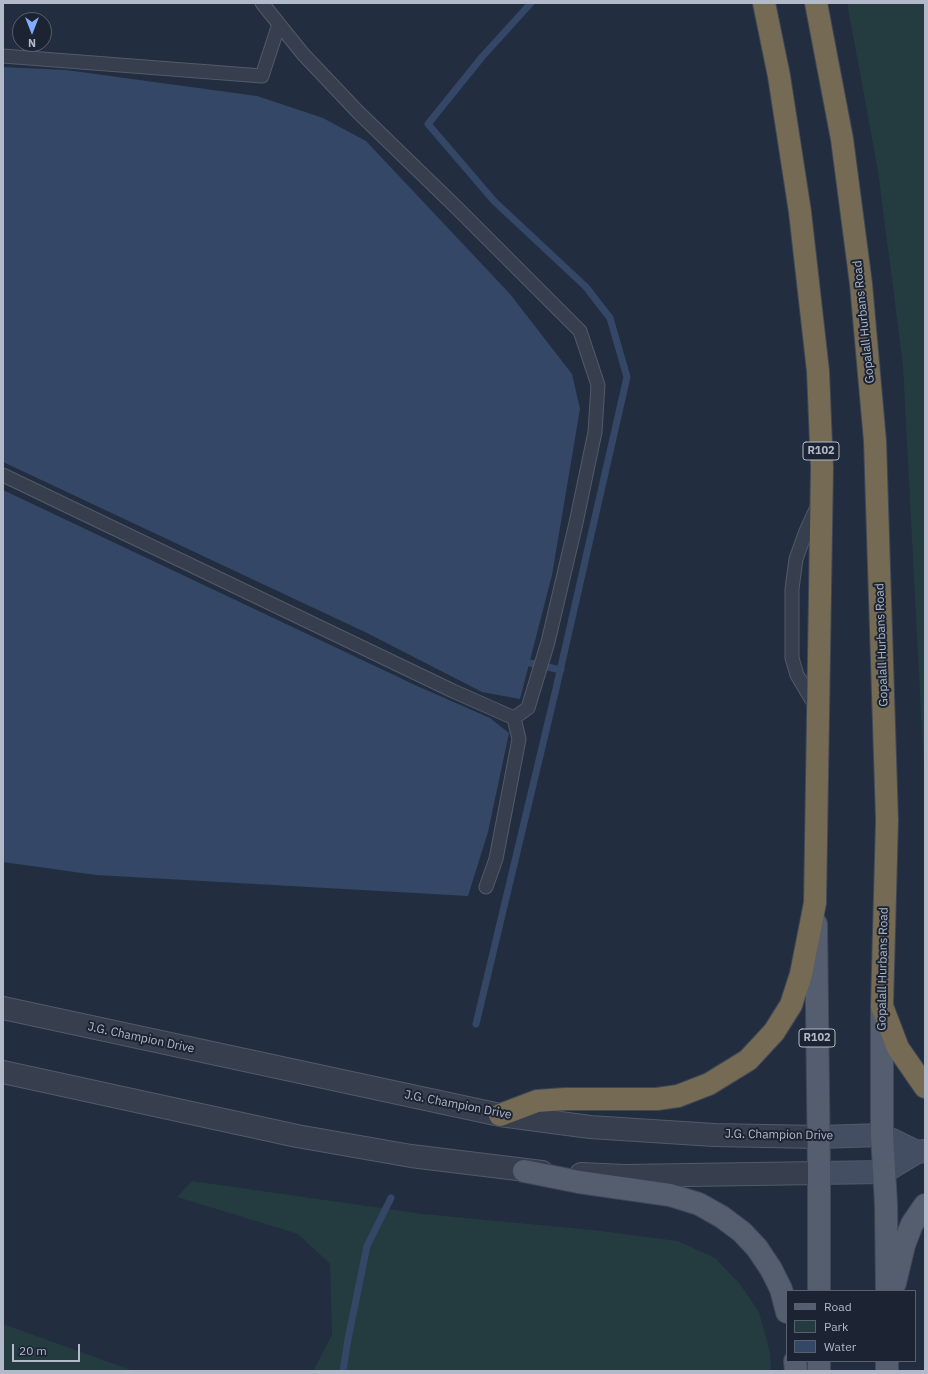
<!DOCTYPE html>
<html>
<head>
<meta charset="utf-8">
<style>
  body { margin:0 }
  #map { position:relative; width:928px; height:1374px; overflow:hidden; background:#222d3f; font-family:"IBM Plex Sans",sans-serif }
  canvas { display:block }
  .frame { position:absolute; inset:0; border:4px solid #b2baca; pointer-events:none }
  .legend { position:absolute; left:786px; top:1290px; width:130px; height:72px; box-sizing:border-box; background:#1c2434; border:1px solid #586070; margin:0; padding:5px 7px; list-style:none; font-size:12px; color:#b2baca }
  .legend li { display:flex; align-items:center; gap:8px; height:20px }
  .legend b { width:20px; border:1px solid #586070 }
  .north { position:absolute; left:12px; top:12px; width:40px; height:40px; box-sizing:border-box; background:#1c2434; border:1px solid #586070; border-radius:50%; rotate:180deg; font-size:11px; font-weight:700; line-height:16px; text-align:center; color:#b2baca }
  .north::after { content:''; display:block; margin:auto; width:14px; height:18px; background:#84acfe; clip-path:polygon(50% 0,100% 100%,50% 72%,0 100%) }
  .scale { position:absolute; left:12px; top:1344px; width:68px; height:18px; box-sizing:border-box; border:2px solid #b2baca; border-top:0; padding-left:5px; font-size:12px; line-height:14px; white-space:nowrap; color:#b2baca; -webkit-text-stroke:3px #1c2434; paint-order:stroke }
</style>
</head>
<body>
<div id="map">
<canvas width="928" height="1374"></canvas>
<div class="frame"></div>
<ul class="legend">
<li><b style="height:5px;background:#545e6f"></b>Road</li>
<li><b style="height:11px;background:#243b40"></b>Park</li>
<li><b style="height:11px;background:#354767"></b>Water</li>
</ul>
<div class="north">N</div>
<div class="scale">20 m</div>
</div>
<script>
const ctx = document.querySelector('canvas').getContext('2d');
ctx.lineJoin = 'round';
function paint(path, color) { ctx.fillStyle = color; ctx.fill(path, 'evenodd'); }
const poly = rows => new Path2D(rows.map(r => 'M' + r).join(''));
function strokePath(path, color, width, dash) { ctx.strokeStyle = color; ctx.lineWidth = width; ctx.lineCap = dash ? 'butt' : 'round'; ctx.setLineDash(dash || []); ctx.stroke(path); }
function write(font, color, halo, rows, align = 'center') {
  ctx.font = font + ' "IBM Plex Sans",sans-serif'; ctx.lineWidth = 4; ctx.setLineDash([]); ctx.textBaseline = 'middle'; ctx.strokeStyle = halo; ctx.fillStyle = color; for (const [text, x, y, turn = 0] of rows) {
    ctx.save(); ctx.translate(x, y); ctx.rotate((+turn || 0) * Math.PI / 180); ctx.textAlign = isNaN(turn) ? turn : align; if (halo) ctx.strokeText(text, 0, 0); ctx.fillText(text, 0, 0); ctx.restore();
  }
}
paint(poly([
  [847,3,925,3,925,790,903,366,878,171],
  [192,1181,423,1214,593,1230,678,1241,715,1258,740,1284,759,1312,770,1352,771,1371,313,1371,332,1335,330,1264,298,1234,177,1197],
  [3,1324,134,1371,3,1371]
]), '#243b40');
paint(poly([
  [3,67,66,70,257,96,323,118,366,141,510,294,572,374,580,409,552,575,520,699,482,692,367,633,3,462],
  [3,490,415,685,490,718,509,733,488,832,468,896,96,875,3,862]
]), '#354767');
strokePath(poly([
  [530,663,561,670],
  [476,1024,555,693,627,377,610,318,586,287,494,201,428,124,482,57,531,3],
  [343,1371,348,1339,367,1246,391,1198]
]), '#354767', 7);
const service = poly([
  [262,3,303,54,358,112,456,207,580,331,598,385,595,432,576,523,548,642,528,708,514,718],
  [3,56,262,76,279,24],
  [3,475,453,691,514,718,519,739,496,859,486,887],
  [816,707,797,675,792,658,792,589,796,559,806,531,817,507]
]);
const tertiary = poly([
  [3,1008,500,1115,590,1127,714,1135,818,1137],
  [3,1072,297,1136,411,1156,542,1172],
  [581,1174,625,1176,819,1173]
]);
const secondary = poly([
  [818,1137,882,1135,917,1152],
  [819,1173,884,1172,917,1152,925,1151]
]);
const primary = poly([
  [816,924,819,1173,819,1291],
  [882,1006,882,1135,886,1204,887,1291],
  [524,1171,579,1182,670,1195,699,1204,722,1217,742,1232,757,1248,771,1269,781,1289,787,1312],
  [895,1283,904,1245,912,1224,925,1205],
  [795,1361,796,1371],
  [819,1361,819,1371],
  [887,1371,887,1361]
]);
const motorway = poly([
  [816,3,842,139,861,284,875,441,887,820,882,1006,898,1048,925,1087],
  [500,1115,537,1101,565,1099,657,1099,678,1096,709,1084,748,1060,774,1032,791,1005,801,974,815,903,822,468,818,371,800,212,779,76,764,3]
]);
strokePath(service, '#525a6a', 15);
strokePath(tertiary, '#525a6a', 24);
strokePath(secondary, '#525a6a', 24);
strokePath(primary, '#404858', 24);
strokePath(motorway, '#3f4757', 24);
strokePath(service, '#373f4f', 13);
strokePath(tertiary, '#373f4f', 22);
strokePath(secondary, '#444e62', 22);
strokePath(primary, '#545e6f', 22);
strokePath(motorway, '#756a53', 22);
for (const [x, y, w] of [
  [821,451,36],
  [817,1038,36]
]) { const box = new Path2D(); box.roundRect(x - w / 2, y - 9, w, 18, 3); ctx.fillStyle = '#1c2434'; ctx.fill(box); strokePath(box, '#b2baca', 1); }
write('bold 11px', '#b2baca', null, [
  ["R102",821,451],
  ["R102",817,1038]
]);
write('12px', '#b2baca', '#1c2434', [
  ["Gopalall Hurbans Road",864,322,-96],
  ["Gopalall Hurbans Road",882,645,-92],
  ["Gopalall Hurbans Road",883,969,-89],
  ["J.G. Champion Drive",141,1038,12],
  ["J.G. Champion Drive",458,1105,11],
  ["J.G. Champion Drive",779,1135,1]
]);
</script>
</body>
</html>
